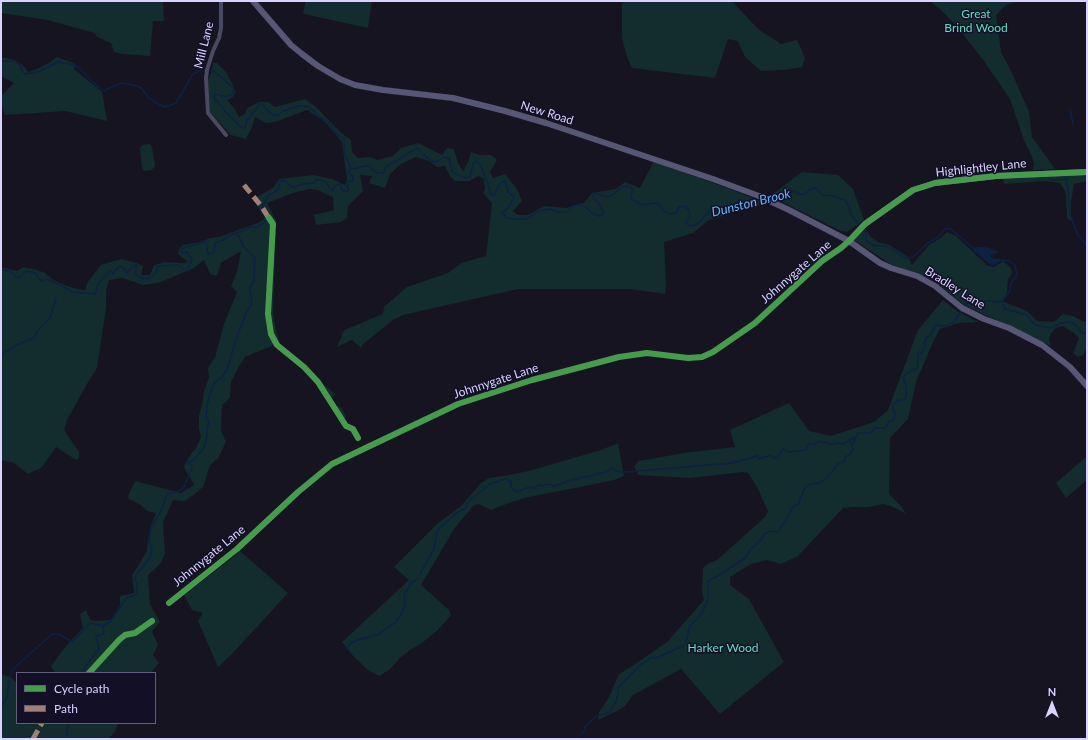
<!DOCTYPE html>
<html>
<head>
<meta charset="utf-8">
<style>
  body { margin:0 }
  #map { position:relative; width:1088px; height:740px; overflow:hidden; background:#161421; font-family:Lato,sans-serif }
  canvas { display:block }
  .frame { position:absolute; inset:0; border:2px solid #d9d4ff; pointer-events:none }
  .legend { position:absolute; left:16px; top:672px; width:140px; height:52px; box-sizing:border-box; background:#130f26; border:1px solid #625e7d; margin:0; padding:5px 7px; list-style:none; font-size:12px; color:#d9d4ff }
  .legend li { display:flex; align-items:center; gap:8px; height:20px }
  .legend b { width:20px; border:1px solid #625e7d }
  .north { position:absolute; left:1032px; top:684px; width:40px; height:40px; -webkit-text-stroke:3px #130f26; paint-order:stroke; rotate:0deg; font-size:11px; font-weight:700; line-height:16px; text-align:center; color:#d9d4ff }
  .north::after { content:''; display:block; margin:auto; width:14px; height:18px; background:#d9d4ff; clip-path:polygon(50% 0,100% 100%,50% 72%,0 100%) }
</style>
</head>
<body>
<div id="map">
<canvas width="1088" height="740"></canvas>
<div class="frame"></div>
<ul class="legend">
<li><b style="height:5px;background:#469c4c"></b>Cycle path</li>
<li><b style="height:5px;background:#9e8076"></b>Path</li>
</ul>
<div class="north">N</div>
</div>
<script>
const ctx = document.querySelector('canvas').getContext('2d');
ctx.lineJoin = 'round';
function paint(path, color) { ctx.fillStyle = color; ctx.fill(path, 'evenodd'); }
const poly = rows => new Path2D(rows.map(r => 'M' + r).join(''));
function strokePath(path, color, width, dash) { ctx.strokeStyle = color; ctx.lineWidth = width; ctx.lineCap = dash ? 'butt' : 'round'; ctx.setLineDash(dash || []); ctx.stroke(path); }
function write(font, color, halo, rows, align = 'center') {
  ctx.font = font + ' Lato,sans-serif'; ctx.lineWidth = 3; ctx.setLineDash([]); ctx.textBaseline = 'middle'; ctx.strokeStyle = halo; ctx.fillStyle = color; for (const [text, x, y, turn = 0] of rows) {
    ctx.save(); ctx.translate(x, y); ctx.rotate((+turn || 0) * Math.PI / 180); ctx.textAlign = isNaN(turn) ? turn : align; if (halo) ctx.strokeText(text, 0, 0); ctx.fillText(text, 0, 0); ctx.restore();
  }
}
paint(poly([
  [1,1,163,1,164,21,153,21,150,56,122,54,114,52,111,43,97,37,95,33,47,20,1,13],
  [306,1,372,1,368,28,304,14,303,13],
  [624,1,732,1,758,29,781,44,797,40,805,58,802,67,785,70,761,71,745,57,738,41,728,39,715,78,632,68,627,57,622,38,622,4],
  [930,1,1019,1,1006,5,996,15,1001,52,1012,73,1029,112,1032,137,1055,169,1033,170,1034,163,1031,154,1025,143,1010,99,984,61,955,24,942,11],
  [1,57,14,60,23,65,28,72,39,68,49,63,57,57,76,64,74,69,102,92,107,121,65,111,5,115,1,103,1,96,14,83,1,76],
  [213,63,217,63,226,72,233,85,235,92,233,97,227,100,234,108,239,117,245,114,247,108,259,102,268,102,275,107,305,99,316,107,340,132,351,140,352,152,358,158,370,157,377,160,393,156,401,148,418,143,442,155,447,148,454,149,458,163,463,171,468,162,471,152,480,155,491,155,497,160,490,172,493,178,505,174,517,189,522,201,513,211,518,215,528,215,544,206,567,208,577,204,584,203,592,193,616,189,625,182,640,188,654,161,756,199,765,204,709,220,693,233,664,242,666,284,665,294,630,289,518,289,403,315,393,320,362,345,361,348,352,340,337,347,344,330,383,314,384,307,407,287,448,273,461,263,486,256,492,203,483,193,485,189,484,179,478,176,469,181,455,181,450,176,445,166,437,167,429,161,416,157,401,164,390,174,385,188,369,183,372,176,360,175,363,191,348,206,347,218,341,222,316,225,314,215,334,210,333,197,326,194,318,190,309,189,293,193,267,203,276,221,273,313,276,330,280,344,306,365,320,381,336,395,331,397,335,405,342,408,346,417,341,421,315,384,304,369,274,345,245,357,238,368,231,382,230,398,222,405,221,430,226,442,218,458,210,465,203,487,195,494,185,501,173,500,163,522,165,554,160,564,148,575,150,604,160,622,152,631,158,645,153,655,159,663,151,673,55,673,51,666,67,645,83,628,80,614,86,610,90,620,96,621,111,620,120,606,120,596,134,593,132,575,147,551,148,539,151,525,156,513,147,511,141,505,129,499,128,496,135,481,181,493,194,485,184,467,189,457,196,448,201,437,199,429,199,415,202,405,204,391,209,377,208,368,215,357,224,324,237,292,231,286,237,271,241,251,221,263,217,276,210,274,204,260,194,268,158,283,143,285,123,278,109,280,106,291,106,308,97,368,87,384,67,420,64,430,79,452,79,458,76,460,56,447,42,467,28,474,14,463,1,460,1,267,17,271,23,267,37,270,45,273,52,279,64,285,85,291,87,283,101,265,121,259,137,263,143,266,141,275,150,275,154,265,165,262,181,263,188,262,178,254,179,249,183,245,201,242,210,238,219,237,260,222,265,218,253,199,273,188,279,179,313,175,332,179,345,185,347,179,342,142,326,123,307,110,275,122,266,123,255,117,252,127,246,139,231,135,228,132,210,112,208,79,211,74],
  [150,144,152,147,155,166,152,170,144,171,142,168,140,148,142,145],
  [802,172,838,175,853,189,864,220,847,232,841,231,770,196],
  [1087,174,1087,181,1074,184,1071,202,1071,221,1067,218,1066,195,1065,191,1060,183,1045,181,1004,184,1003,179],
  [864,227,871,237,878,242,889,245,908,257,912,265,929,245,942,237,947,232,956,236,988,266,994,267,1003,261,1010,267,1012,273,1008,279,1007,293,1002,301,1027,311,1037,321,1054,322,1063,314,1073,316,1082,321,1087,322,1087,347,1083,355,1078,357,1073,353,1079,338,1075,334,1063,326,1056,328,1052,332,1049,338,1051,346,964,305,933,280,892,265,854,240],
  [943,300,957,311,978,322,958,323,940,329,933,342,916,382,908,419,890,438,889,494,901,506,906,514,893,507,883,504,869,507,853,507,843,508,798,556,781,564,767,560,751,564,730,577,730,585,749,599,784,662,720,714,681,669,633,695,625,706,617,711,598,720,599,712,609,697,619,674,634,665,667,642,704,600,702,593,703,568,709,563,717,560,765,517,768,511,756,485,748,473,743,472,690,478,638,475,634,466,639,461,684,453,735,447,730,430,789,403,809,431,831,436,874,422,888,410,918,330],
  [618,443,624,476,614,480,590,485,524,498,512,502,491,510,479,504,474,505,454,529,421,585,449,610,451,615,438,630,422,643,410,650,401,657,389,670,379,676,368,670,354,657,342,642,409,580,394,567,437,524,461,506,481,483,489,478,504,476,529,471,601,450],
  [1087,456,1087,480,1066,498,1056,483],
  [240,551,288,593,231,655,218,667,198,621,203,613,192,610,184,595,231,559],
  [1,674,12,678,17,684,17,723,118,723,115,732,108,739,1,739]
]), '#132c2d');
paint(poly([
  [976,247,985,247,997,251,998,253,991,254,991,257,994,259,1000,259,1000,261,996,264,992,265,989,264,972,249]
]), '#0d2144');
strokePath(poly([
  [1,61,15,61,20,65,22,71,25,74,38,72,58,62,71,64,78,67,100,89,106,91,107,89,122,83,133,85,140,87,150,99,164,107,171,105,176,103,193,74,199,71,207,70,215,72,233,88,233,93,229,96,223,96,215,94,213,96,225,111,241,127,245,128,247,120,260,104,263,105,271,114,278,116,283,111,299,106,307,106,313,110,317,116,328,122,336,133,344,139,344,153,351,168],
  [1070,109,1073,124],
  [351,168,355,169,364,166,371,166,372,170,378,173,383,173,386,167,417,148,426,157,434,162,438,161,444,157,449,158,452,171,456,174,465,178,470,177,473,164,476,161,480,164,489,187,490,193,494,196,499,185,504,180,506,185,508,192,514,197,508,208,502,213,507,218,516,219,526,219,539,211,550,209,558,212,567,212,572,207,578,205,584,206,592,213,599,216,604,213,600,205,593,197,594,193,608,197,614,194,622,187,628,186,632,188,631,199,642,205,654,203,659,204,663,210,669,214,676,213,679,207,685,206,689,210,690,217,686,222,688,225,693,226,698,223,711,210,718,211,759,203,765,201],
  [1051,180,1068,179,1066,184,1068,188,1070,215,1078,235,1087,245],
  [771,199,795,191,799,194,805,194,810,189,815,188,823,195,833,196,845,200,848,205,852,216,860,226],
  [863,229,866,233,866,241,875,246,887,246,905,258,913,257,928,243,938,237,946,228,951,229,974,249],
  [998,261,1003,260,1009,261,1015,265,1017,275,1011,283,1010,291,1002,302,1005,309,1027,315,1034,324,1038,326,1052,328,1061,323,1070,322,1077,326,1081,332,1087,334],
  [1,270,10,271,16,277,20,277,26,271,36,273,37,277,41,281,48,279,73,292,95,294,98,284,110,271,113,274,117,268,120,266,124,268,127,273,133,266,137,265,135,274,143,279,150,278,155,274,158,266,178,265,185,270,190,265,192,258,189,256,187,252,181,253,181,251,183,248,205,242,207,245,207,251,209,254,214,253,215,243,221,241,232,234,237,233,251,227,257,227,262,224,269,218,262,207,269,195,278,190,280,187,278,183,280,181,283,180,294,188,303,184,315,183,316,179,324,181,327,183,330,189,332,191,334,187,338,184,341,184,341,189,346,192,349,190,347,186,347,181,353,181,353,176,348,173,351,168],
  [788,283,830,250],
  [964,306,964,305,971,302,979,308,985,309,983,302,987,301,1002,302],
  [1,357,4,352,12,349,16,345,34,338,38,330,50,318,56,298],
  [420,574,434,549,437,531,454,515,466,508,468,502,490,484,505,479,509,480,511,482,511,487,514,490,517,492,529,487,534,488,539,485,543,486,547,484,555,486,570,480,575,479,577,480,580,477,585,477,590,476,593,476,595,474,607,472,612,468,618,472,627,472,732,463,751,458,758,455,758,459,764,457,767,457,770,455,776,459,778,458,780,453,783,449,787,452,805,450,809,444,815,444,818,441,831,444,835,444,838,443,843,444,856,437],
  [346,649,351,643,357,640,370,637,373,635,378,635,384,630,389,627,391,624,394,624,397,619,399,618,405,606,404,595,411,583,418,579],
  [81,673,99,648,96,636,104,634,103,626],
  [1,707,7,697,10,675,13,669,52,634,59,634,72,642,90,623,103,626,110,622,124,601,128,597,136,595,137,593,137,583,135,580,136,575,150,558,152,548,149,542,151,528,161,511,167,495,181,490,184,487,192,468,192,466,188,463,194,460,205,446,207,435,207,429,209,422,206,417,207,405,211,391,215,382,222,377,227,370,236,339,247,311,251,305,252,300,250,292,250,287,254,280,255,258,244,247,237,233],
  [581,734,585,730,585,727,597,716,610,712,617,699,618,688,639,666,652,657,656,658,685,645,690,626,702,613,708,600,708,582,712,578,716,577,745,558,750,550,761,540,764,534,770,531,778,532,781,527,786,521,793,506,798,505,802,494,806,486,811,484,820,483,827,478,838,464,845,461,845,457,849,455,853,450,851,443,854,442,858,433,871,433,875,428,885,428,889,422,894,420,895,414,893,408,893,404,899,400,905,400,906,395,906,385,903,377,912,370,917,369,918,359,918,353,922,353,925,346,924,342,927,337,931,335,935,325,944,326,954,322,962,310],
  [66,739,68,723],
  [576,739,578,737]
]), '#0d2144', 1.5);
strokePath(poly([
  [221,1,221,28,219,38,213,51,207,70,206,78,208,113,226,135],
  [169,603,237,549,298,492,332,464,458,404,532,380,619,357,647,353,688,358,702,357,713,352,755,323,822,261,841,248,849,241]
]), '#4a4962', 4);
strokePath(poly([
  [253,1,291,45,302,54,318,66,340,79,355,85,383,90,453,98,505,111,546,123,713,179,759,196,789,210,849,241,880,263,891,268,917,276,935,286,962,308,984,319,1009,328,1042,345,1070,367,1087,386],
  [849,241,865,224,913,190,935,183,996,176,1087,172]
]), '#575674', 6);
strokePath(poly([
  [244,185,262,207,270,220],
  [33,739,42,723]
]), '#9e8076', 5, [10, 5]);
strokePath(poly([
  [269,218,273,224,268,314,271,334,277,345,304,367,318,382,346,426,353,429,358,438],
  [169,603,237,549,298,492,332,464,458,404,532,380,619,357,647,353,688,358,702,357,713,352,755,323,822,261,841,248,849,241,865,224,913,190,935,183,996,176,1087,172],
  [89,673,119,640,125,635,135,633,152,621]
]), '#469c4c', 6);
write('12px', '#5fe0c0', '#130f26', [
  ["Great",976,14],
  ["Brind Wood",976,28],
  ["Harker Wood",723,648]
]);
write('12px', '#d9d4ff', '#130f26', [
  ["Mill Lane",204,45,-76],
  ["New Road",547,113,17],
  ["Highlightley Lane",981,168,-6],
  ["Johnnygate Lane",796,272,-41],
  ["Bradley Lane",955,288,32],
  ["Johnnygate Lane",496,381,-18],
  ["Johnnygate Lane",209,556,-39]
]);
write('italic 13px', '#62b6ff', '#130f26', [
  ["Dunston Brook",751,203,-14]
]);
</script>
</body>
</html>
